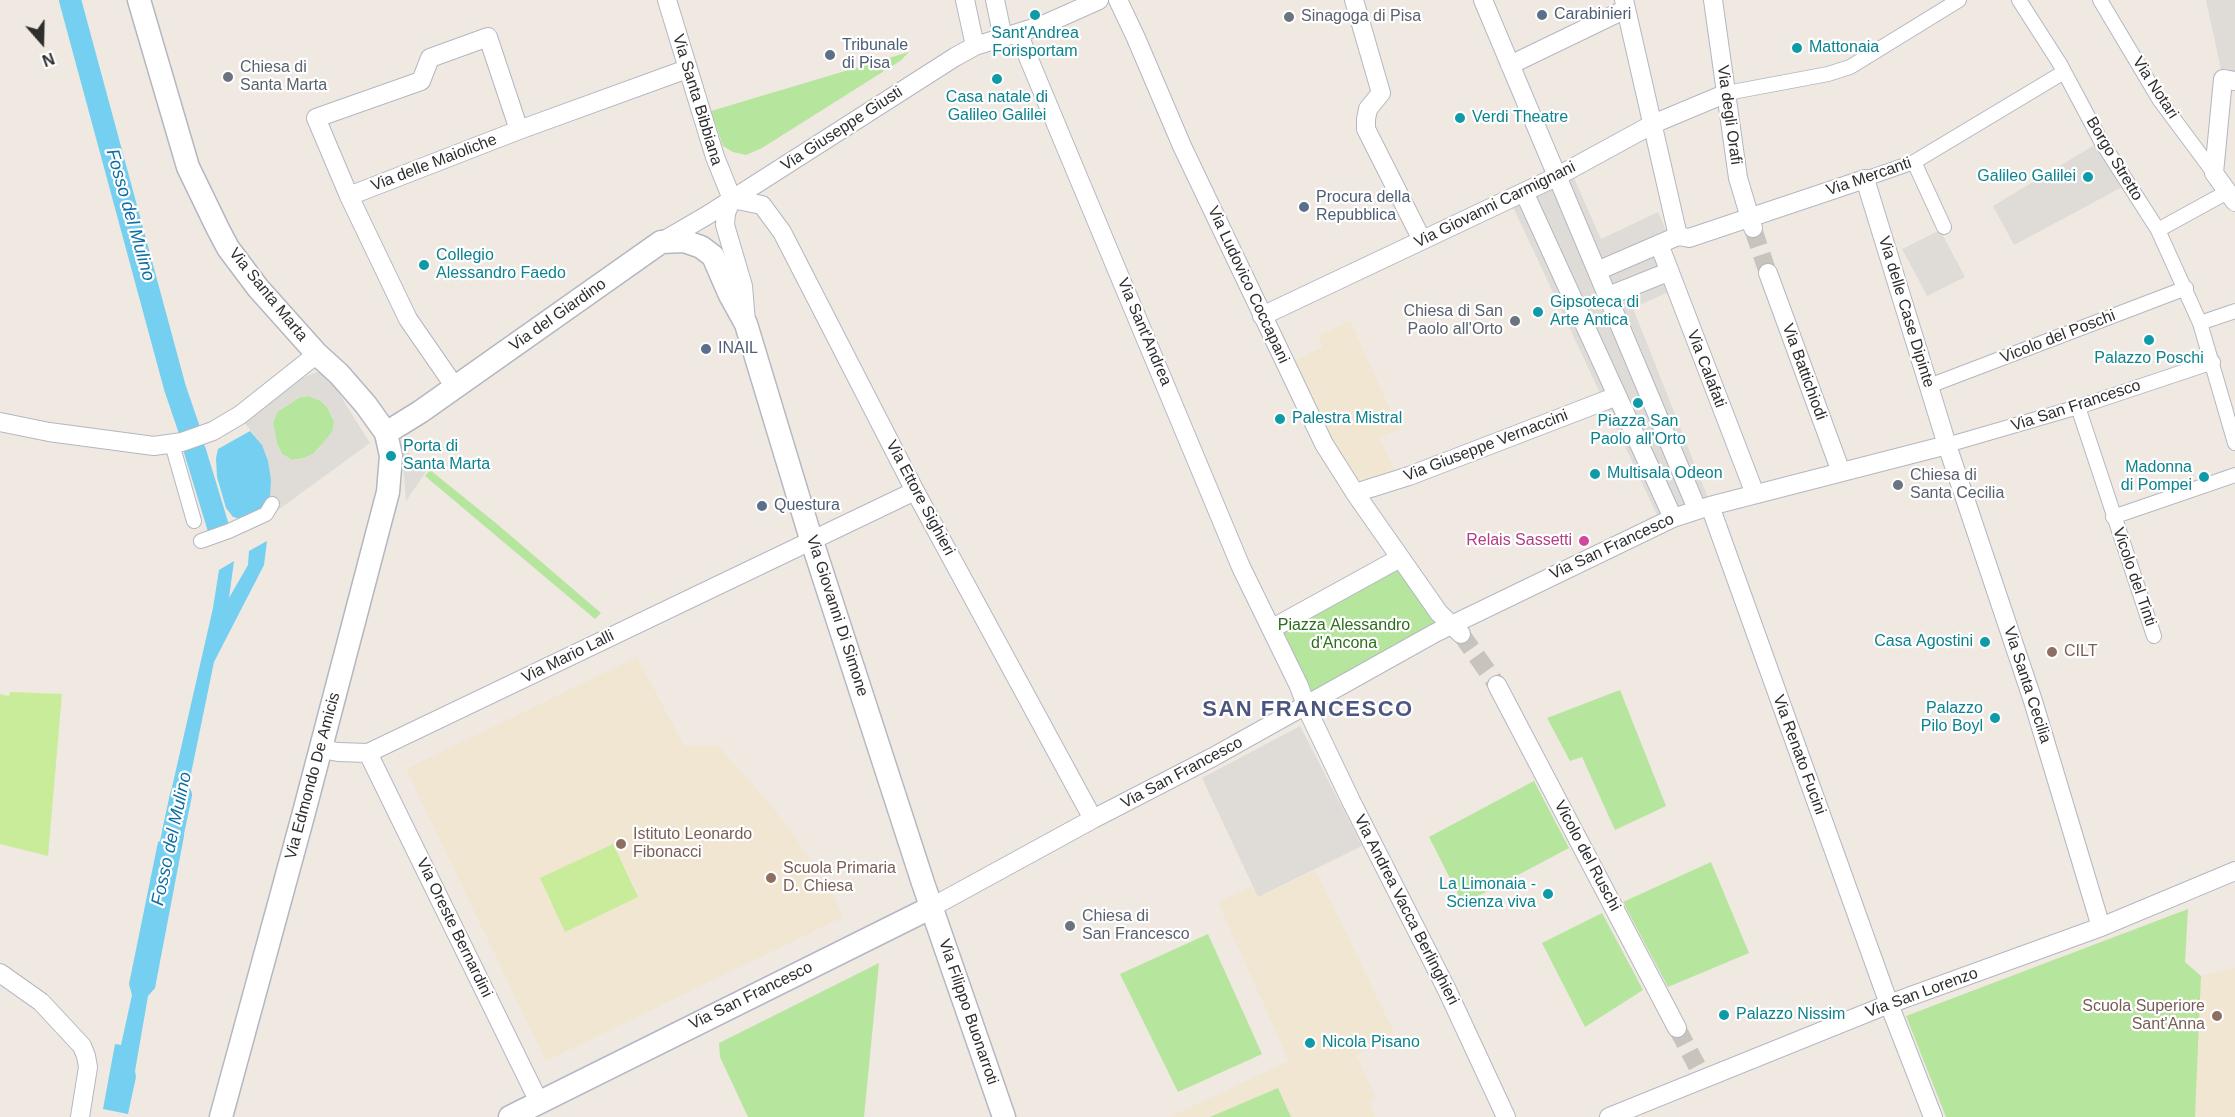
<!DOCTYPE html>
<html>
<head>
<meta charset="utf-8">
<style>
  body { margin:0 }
  #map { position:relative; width:2235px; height:1117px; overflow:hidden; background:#efe9e1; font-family:Arial,sans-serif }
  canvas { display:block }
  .north { position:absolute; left:12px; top:12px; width:60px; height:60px; -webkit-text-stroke:4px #fff; paint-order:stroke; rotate:160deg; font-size:16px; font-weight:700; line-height:24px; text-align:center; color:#2e2e2e }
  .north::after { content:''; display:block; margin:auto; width:21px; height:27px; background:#2e2e2e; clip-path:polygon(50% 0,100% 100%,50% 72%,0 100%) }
</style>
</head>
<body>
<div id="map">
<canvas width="2235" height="1117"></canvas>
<div class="north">N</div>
</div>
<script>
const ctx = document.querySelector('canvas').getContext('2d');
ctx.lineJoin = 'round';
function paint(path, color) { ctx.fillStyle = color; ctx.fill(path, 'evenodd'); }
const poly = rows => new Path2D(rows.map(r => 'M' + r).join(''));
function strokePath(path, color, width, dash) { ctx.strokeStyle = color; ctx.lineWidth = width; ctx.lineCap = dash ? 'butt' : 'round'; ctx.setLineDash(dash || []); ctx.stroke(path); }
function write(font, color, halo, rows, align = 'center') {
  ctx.font = font + ' Arial,sans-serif'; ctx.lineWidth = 4.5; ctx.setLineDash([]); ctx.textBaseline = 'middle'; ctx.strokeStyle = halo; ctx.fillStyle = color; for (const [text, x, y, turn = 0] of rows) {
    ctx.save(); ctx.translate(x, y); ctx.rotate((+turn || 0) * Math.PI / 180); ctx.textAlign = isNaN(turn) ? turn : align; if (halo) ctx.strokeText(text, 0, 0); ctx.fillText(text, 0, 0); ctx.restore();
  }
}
paint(poly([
  [1350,321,1399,429,1379,438,1397,474,1368,480,1357,478,1347,470,1292,362,1323,347,1318,336],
  [637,657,684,746,718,746,737,766,787,825,832,893,843,917,546,1061,406,769],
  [1315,870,1394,1032,1383,1042,1356,1055,1376,1098,1369,1101,1375,1117,1169,1117,1289,1061,1218,902,1252,886,1258,897],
  [2235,968,2235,1117,2195,1117,2201,976]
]), '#f0e6d1');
paint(poly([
  [909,52,900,61,762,148,746,155,733,152,723,146,711,111],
  [309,396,321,401,327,407,334,421,333,430,327,439,313,454,304,458,292,460,282,454,277,444,273,423,277,412,300,397],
  [430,470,497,524,601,613,595,619,425,476],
  [1400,558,1450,625,1307,703,1271,629],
  [1620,690,1666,806,1615,830,1582,757,1570,761,1547,718],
  [1534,781,1569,848,1463,904,1429,837],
  [1711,862,1749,953,1668,987,1623,902],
  [2188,909,2185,962,2201,976,2195,1117,1946,1117,1906,1016],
  [1602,913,1643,990,1585,1027,1542,943],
  [1208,934,1262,1054,1178,1092,1120,974],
  [879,963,864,1117,748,1117,720,1057,719,1043],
  [1278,1088,1291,1117,1210,1117]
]), '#b6e59e');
paint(poly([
  [10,692,62,694,48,856,0,844,0,694,9,696],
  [613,844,638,897,565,932,540,878]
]), '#c9ec9a');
paint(poly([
  [2206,0,2235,0,2235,81,2223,79],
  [2101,141,2128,184,2014,245,1993,206],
  [1574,178,1601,239,1658,212,1667,233,1671,291,1633,308,1708,498,1657,515,1513,207],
  [1940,230,1965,277,1927,296,1902,249],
  [320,371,333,384,370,443,278,510,268,501,262,445,243,421,304,377],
  [309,396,321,401,327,407,334,421,333,430,327,439,313,454,304,458,292,460,282,454,277,444,273,423,277,412,299,397],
  [403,448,428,469,406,501,403,464,397,453],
  [1300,726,1362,846,1258,897,1202,778]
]), '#dfdcd8');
paint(poly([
  [250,431,262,445,268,461,271,480,270,497,263,509,241,519,233,517,226,508,217,477,216,458,218,449],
  [267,541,264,565,214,662,181,822,162,831,213,608,219,570,234,561,229,598,248,565,249,551],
  [183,830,184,836,155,988,148,996,135,1071,136,1077,128,1114,103,1109,115,1044,121,1045,132,995,129,984,158,842]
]), '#75cff0');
strokePath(poly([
  [70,0,175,388,189,429],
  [195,451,219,530],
  [166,866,181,795]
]), '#75cff0', 22);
strokePath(poly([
  [1753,229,1768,273],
  [1461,634,1497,685],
  [1677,1028,1697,1066]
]), '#c8c4bd', 18, [18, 9]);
const pedestrian = poly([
  [2019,0,2060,64,2101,141,2158,230,2200,323,2235,443],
  [2100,0,2159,99,2214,173],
  [1727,93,1828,74,1850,67,1959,0],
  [1914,162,1944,227],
  [1865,179,1914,162,2064,72],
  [2158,230,2229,191],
  [2200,323,2235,311],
  [1929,386,2186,288],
  [2078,407,2154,636],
  [172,444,194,521],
  [1947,445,2078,407,2213,362],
  [2113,517,2235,475],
  [201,541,229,531,266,514,272,504]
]);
const minor = poly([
  [667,0,715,157,732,199],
  [965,0,975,46],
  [995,0,1003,38],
  [1118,0,1136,38,1182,146,1324,444,1355,493,1439,613,1461,634],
  [1354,0,1381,93,1368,109,1366,119,1366,129,1422,240],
  [1483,0,1697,509],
  [1624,0,1678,236],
  [1713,0,1738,178,1753,228],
  [1018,33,1241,567,1299,686,1309,713,1351,801,1447,990,1506,1117],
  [1510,65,1626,9],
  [2235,81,2223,79,2214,173,2235,202],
  [1524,192,1673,518],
  [349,196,316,118,421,81,430,58,488,37,519,130],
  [732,199,762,205,782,232,915,491,1093,819],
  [732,199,726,213,725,225,743,286,746,322],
  [663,241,706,216,955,57,975,46,1043,25,1099,0],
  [1659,244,1755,494],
  [1597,271,1678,236,1689,238,1865,179,1947,445,2033,701,2101,927],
  [1768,273,1841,472],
  [1608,296,1668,272],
  [1262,316,1556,177,1653,124,1727,93],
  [455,387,408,319,349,196,519,130,687,69],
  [0,422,49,432,154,446,182,442,213,431,240,415,317,354],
  [1355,493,1409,476,1617,396],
  [1710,506,1889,1004,1933,1117],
  [1271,629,1400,558],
  [1497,685,1677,1028],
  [321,749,338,752,368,753,915,491],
  [368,753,539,1102],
  [932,907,1093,819,1213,757,1435,633,1673,518,1710,506,1947,445],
  [0,973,41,1002,82,1046,86,1056,88,1067,80,1117],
  [1609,1117,1889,1004,2101,927,2235,871]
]);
const tertiary = poly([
  [139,0,188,167,218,229,228,248,258,288,317,354,339,374,366,405,386,433,391,456,388,492,303,816,221,1117],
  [386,433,420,412,661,242,684,241,701,247,713,256,730,295,746,324,808,529,923,883,1004,1117],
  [510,1117,932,907]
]);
strokePath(pedestrian, '#b4b7c1', 16);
strokePath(minor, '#b4b7c1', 20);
strokePath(tertiary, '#b4b7c1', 25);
strokePath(pedestrian, '#fff', 14);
strokePath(minor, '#fff', 18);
strokePath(tertiary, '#fff', 22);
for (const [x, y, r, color] of [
  [1035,15,6,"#0f9aa8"],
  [1542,15,6,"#5c6f8a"],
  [1289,17,6,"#6b7280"],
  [1797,48,6,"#0f9aa8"],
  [830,55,6,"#5c6f8a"],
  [228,77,6,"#6b7280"],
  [997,79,6,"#0f9aa8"],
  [1460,118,6,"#0f9aa8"],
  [2088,177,6,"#0f9aa8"],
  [1304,207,6,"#5c6f8a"],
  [424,265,6,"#0f9aa8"],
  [1538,312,6,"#0f9aa8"],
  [1515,321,6,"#6b7280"],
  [2149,340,6,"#0f9aa8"],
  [706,349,6,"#5c6f8a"],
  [1638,403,6,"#0f9aa8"],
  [1280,419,6,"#0f9aa8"],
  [391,456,6,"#0f9aa8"],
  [1595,474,6,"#0f9aa8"],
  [2204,477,6,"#0f9aa8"],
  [1898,485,6,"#6b7280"],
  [762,506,6,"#5c6f8a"],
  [1584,541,6,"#d1479c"],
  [1985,642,6,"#0f9aa8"],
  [2052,652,6,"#8d6e63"],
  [1995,718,6,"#0f9aa8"],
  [621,844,6,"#8d6e63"],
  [771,878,6,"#8d6e63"],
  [1548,894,6,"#0f9aa8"],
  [1070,926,6,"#6b7280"],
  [1724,1015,6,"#0f9aa8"],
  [2217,1016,6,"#8d6e63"],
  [1310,1043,6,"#0f9aa8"]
]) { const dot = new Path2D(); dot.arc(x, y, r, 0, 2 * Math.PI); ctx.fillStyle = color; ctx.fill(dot); strokePath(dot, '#fff', 2); }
write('16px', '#4e5e75', '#fff', [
  ["Carabinieri",1554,15],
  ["Tribunale",842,46],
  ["di Pisa",842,64],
  ["Procura della",1316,198],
  ["Repubblica",1316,216],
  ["INAIL",718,349],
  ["Questura",774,506]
], 'left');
write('16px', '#5b616d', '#fff', [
  ["Sinagoga di Pisa",1301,17],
  ["Chiesa di",240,68],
  ["Santa Marta",240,86],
  ["Chiesa di San",1503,312,"right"],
  ["Paolo all'Orto",1503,330,"right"],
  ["Chiesa di",1910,476],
  ["Santa Cecilia",1910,494],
  ["Chiesa di",1082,917],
  ["San Francesco",1082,935]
], 'left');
write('16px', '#0d838f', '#fff', [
  ["Sant'Andrea",1035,34,"center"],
  ["Forisportam",1035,52,"center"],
  ["Mattonaia",1809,48],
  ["Casa natale di",997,98,"center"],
  ["Galileo Galilei",997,116,"center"],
  ["Verdi Theatre",1472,118],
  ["Galileo Galilei",2076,177,"right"],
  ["Collegio",436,256],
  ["Alessandro Faedo",436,274],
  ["Gipsoteca di",1550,303],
  ["Arte Antica",1550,321],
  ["Palazzo Poschi",2149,359,"center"],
  ["Palestra Mistral",1292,419],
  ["Piazza San",1638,422,"center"],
  ["Paolo all'Orto",1638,440,"center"],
  ["Porta di",403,447],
  ["Santa Marta",403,465],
  ["Madonna",2192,468,"right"],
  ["di Pompei",2192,486,"right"],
  ["Multisala Odeon",1607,474],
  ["Casa Agostini",1973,642,"right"],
  ["Palazzo",1983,709,"right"],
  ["Pilo Boyl",1983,727,"right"],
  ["La Limonaia -",1536,885,"right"],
  ["Scienza viva",1536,903,"right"],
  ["Palazzo Nissim",1736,1015],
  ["Nicola Pisano",1322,1043]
], 'left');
write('16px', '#2e2e2e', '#fff', [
  ["Via Notari",2155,88,57],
  ["Via Santa Bibbiana",697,100,73],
  ["Via degli Orafi",1729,115,82],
  ["Via Giuseppe Giusti",842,129,-33],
  ["Borgo Stretto",2114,159,59],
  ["Via delle Maioliche",434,163,-21],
  ["Via Mercanti",1869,177,-19],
  ["Via Giovanni Carmignani",1495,205,-26],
  ["Via Ludovico Coccapani",1248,285,65],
  ["Via Santa Marta",268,295,51],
  ["Via delle Case Dipinte",1906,312,73],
  ["Via del Giardino",558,315,-35],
  ["Via Sant'Andrea",1144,332,67],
  ["Vicolo del Poschi",2058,337,-21],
  ["Via Calafati",1706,369,69],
  ["Via Battichiodi",1804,372,70],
  ["Via San Francesco",2076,406,-18],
  ["Via Giuseppe Vernaccini",1486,446,-21],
  ["Via Ettore Sighieri",920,498,62],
  ["Via San Francesco",1612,547,-25],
  ["Vicolo del Tinti",2134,577,71],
  ["Via Giovanni Di Simone",837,616,72],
  ["Via Mario Lalli",568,657,-26],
  ["Via Santa Cecilia",2027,685,72],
  ["Via Renato Fucini",1799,755,70],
  ["Via San Francesco",1182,773,-28],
  ["Via Edmondo De Amicis",313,776,-75],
  ["Vicolo del Ruschi",1587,856,62],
  ["Via Andrea Vacca Berlinghieri",1406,910,63],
  ["Via Oreste Bernardini",454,928,64],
  ["Via San Lorenzo",1922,993,-20],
  ["Via San Francesco",751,996,-26],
  ["Via Filippo Buonarroti",968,1012,71]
]);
write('16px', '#b23c85', '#fff', [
  ["Relais Sassetti",1572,541]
], 'right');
write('16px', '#2c6e1b', '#fff', [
  ["Piazza Alessandro",1344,626],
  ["d'Ancona",1344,644]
]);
write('16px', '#785e54', '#fff', [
  ["CILT",2064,652],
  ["Istituto Leonardo",633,835],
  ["Fibonacci",633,853],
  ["Scuola Primaria",783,869],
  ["D. Chiesa",783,887],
  ["Scuola Superiore",2205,1007,"right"],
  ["Sant'Anna",2205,1025,"right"]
], 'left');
write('italic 18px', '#0d6fa3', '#fff', [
  ["Fosso del Mulino",130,215,74],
  ["Fosso del Mulino",172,839,-78]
]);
ctx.letterSpacing = '1.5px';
write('bold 22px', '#4d5680', '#fff', [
  ["SAN FRANCESCO",1308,710]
]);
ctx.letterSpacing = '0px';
</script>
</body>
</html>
